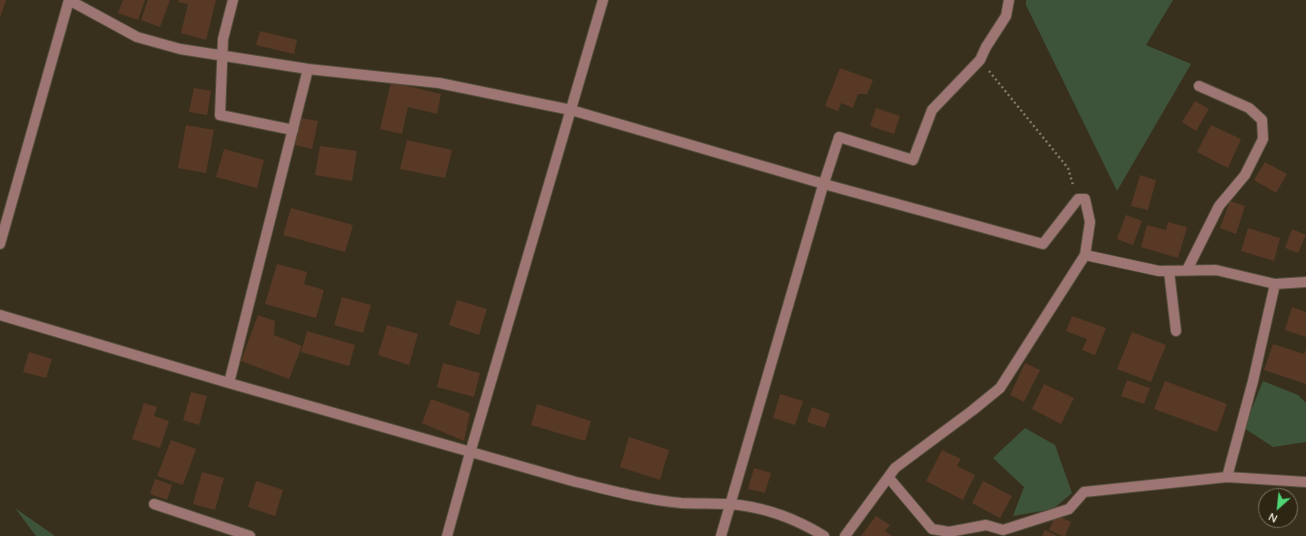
<!DOCTYPE html>
<style>
body{margin:0}
#map{position:relative;width:1306px;height:536px;overflow:hidden;background:#38301d;font-family:Quicksand,sans-serif}
canvas{display:block}
.north{position:absolute;left:1258px;top:488px;width:40px;height:40px;box-sizing:border-box;background:#2e2613;border:1px solid #7b7463;border-radius:50%;rotate:207deg;font-size:11px;font-weight:700;line-height:16px;text-align:center;color:#eee9dc}
.north::after{content:'';display:block;margin:auto;width:14px;height:18px;background:#4ed675;clip-path:polygon(50% 0,100% 100%,50% 72%,0 100%)}
</style>
<div id="map">
<canvas width="1306" height="536"></canvas>
<div class="north">N</div>
</div>
<script>
const g = document.querySelector('canvas').getContext('2d');
g.lineJoin = 'round';
function paint(path, color) { g.fillStyle = color; g.fill(path, 'evenodd'); }
function stroke(path, color, width, dash) { g.strokeStyle = color; g.lineWidth = width; g.lineCap = dash ? 'butt' : 'round'; g.setLineDash(dash || []); g.stroke(path); }
paint(new Path2D(`
 M1026 0H1173L1146 45 1191 64 1117 191 1026 5Z
 M1263 381 1298 395 1306 403V442L1273 447 1244 428Z
 M1025 428 1055 445 1072 493 1053 509 1013 516 1024 487 993 458Z
 M15 508 55 536H36Z`), '#3d543b');
paint(new Path2D(`
 M0 0H6L0 18Z
 M123 0H145L138 20 118 13Z
 M148 0H170L160 27 141 20Z
 M178 0H216L206 40 181 33 188 4 178 2Z
 M260 31 297 40 294 54 256 45Z
 M840 68 873 80 867 94H858L853 108 841 103 838 111 825 106Z
 M391 82 441 94 437 114 408 107 402 134 380 129Z
 M194 88 211 91 207 115 189 112Z
 M1195 101 1209 109 1196 131 1182 122Z
 M876 108 900 116 894 134 870 126Z
 M300 118 318 121 312 149 295 145Z
 M186 125 214 130 206 173 178 168Z
 M1211 125 1241 139 1228 168 1197 152Z
 M407 140 452 150 445 178 400 169Z
 M320 146 357 151 352 181 315 175Z
 M224 149 264 160 257 188 216 177Z
 M1265 162 1287 174 1276 193 1254 180Z
 M1140 175 1156 180 1148 210 1131 206Z
 M1230 201 1245 206 1236 234 1220 228Z
 M291 208 353 225 345 252 283 235Z
 M1126 215 1142 221 1133 245 1117 239Z
 M1168 222 1187 227 1178 258 1141 247 1147 225 1166 230Z
 M1248 228 1280 238 1274 261 1241 251Z
 M1292 229 1306 235 1298 253 1285 248Z
 M277 264 307 272 304 284 324 290 316 318 265 304Z
 M342 297 371 305 363 333 334 325Z
 M457 300 487 309 479 335 449 325Z
 M1292 307 1306 312V337L1285 330Z
 M258 315 275 321 274 335 302 346 289 379 241 361Z
 M1072 316 1106 328 1095 355 1082 350 1087 339 1066 331Z
 M387 325 418 334 409 365 378 355Z
 M307 331 355 345 349 366 301 352Z
 M1132 332 1166 345 1151 382 1117 369Z
 M1273 344 1304 354 1306 349V384L1264 370Z
 M29 352 52 359 46 378 23 372Z
 M443 363 480 373 474 397 437 387Z
 M1025 363 1040 370 1024 402 1010 395Z
 M1127 380 1150 388 1144 404 1121 396Z
 M1165 381 1227 404 1217 432 1154 409Z
 M1044 384 1074 398 1061 424 1032 409Z
 M191 392 207 396 199 425 183 420Z
 M780 394 803 401 795 425 773 418Z
 M431 399 470 413 464 441 422 423Z
 M144 403 157 407 154 416 169 421 160 448 132 439Z
 M537 404 591 421 585 441 531 425Z
 M812 407 830 414 825 428 807 422Z
 M629 437 669 450 660 480 620 467Z
 M171 440 196 449 183 485 157 476Z
 M942 450 961 459 957 466 975 475 963 500 926 481Z
 M754 468 771 473 765 493 748 489Z
 M202 472 224 478 215 510 193 504Z
 M155 479 172 485 167 500 150 494Z
 M256 481 283 490 275 516 248 507Z
 M983 481 1012 496 1000 518 972 503Z
 M1056 515 1071 522 1065 536H1062L1049 530Z
 M876 516 890 525 885 531 892 536H861Z
 M1045 530 1057 536H1042Z`), '#583925');
const minor = new Path2D(`
 M69 0 137 37 180 49 308 69 439 83 571 110 824 184 1043 244 1078 199H1085L1090 222 1085 255 1159 271 1216 270 1275 284 1306 282
 M233 0 223 39 220 115 293 130
 M0 244 69 0
 M1187 270 1219 206 1245 175 1263 139 1262 120 1249 108 1199 86
 M1169 271 1176 331
 M0 315 229 383 576 482C610 490 646 500 681 503 700 504 720 503 739 505 770 509 798 520 824 536
 M229 383 308 69
 M1227 477 1253 381 1275 284
 M889 478 932 529 949 532 986 525 1003 530 1069 509 1084 492 1227 477 1306 482
 M154 504 250 536
 M447 536 470 453 603 0
 M721 536 822 189 839 137 913 160 932 110 980 60 986 47 1006 16 1009 0
 M845 536 895 468 973 410 1000 388 1085 255`);
stroke(minor, '#554e3c', 12);
stroke(new Path2D(`
 M989 71 1068 168 1073 185`), '#807968', 2.5, [2, 3]);
stroke(minor, '#9d7572', 10);
</script>
